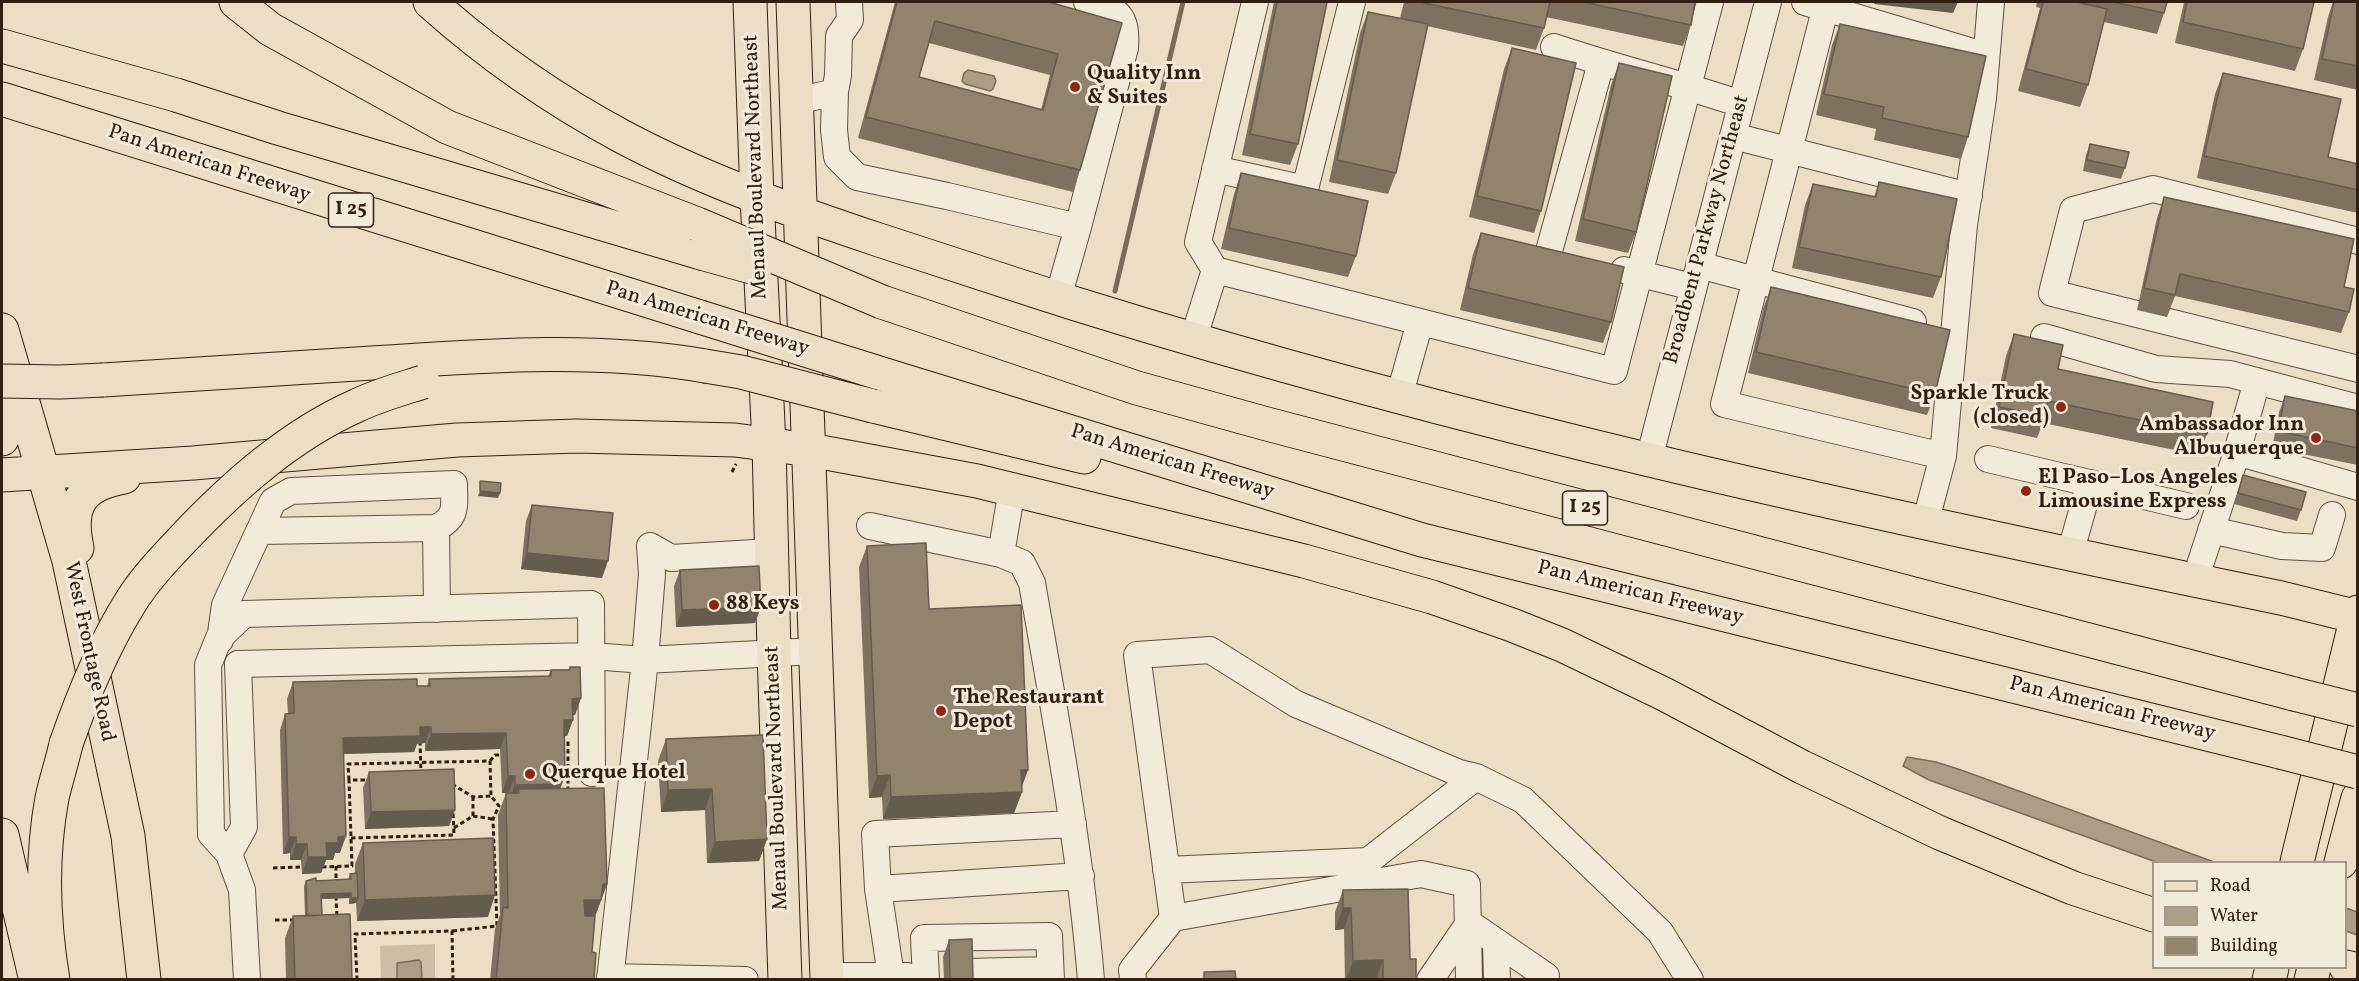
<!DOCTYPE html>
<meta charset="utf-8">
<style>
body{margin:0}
#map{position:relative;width:2359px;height:981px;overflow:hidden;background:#ecdec4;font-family:Vollkorn,serif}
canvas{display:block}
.frame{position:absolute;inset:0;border:3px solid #312012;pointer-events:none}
.legend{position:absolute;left:2152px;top:861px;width:195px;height:108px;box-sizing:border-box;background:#f3ead9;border:2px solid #a59989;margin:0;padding:8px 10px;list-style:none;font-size:18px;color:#312012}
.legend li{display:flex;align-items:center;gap:12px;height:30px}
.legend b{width:30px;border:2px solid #a59989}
</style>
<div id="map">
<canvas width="2359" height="981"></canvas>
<div class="frame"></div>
<ul class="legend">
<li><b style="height:8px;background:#ecdec4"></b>Road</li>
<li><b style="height:16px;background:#ac9d87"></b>Water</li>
<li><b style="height:16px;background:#92836f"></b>Building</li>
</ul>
</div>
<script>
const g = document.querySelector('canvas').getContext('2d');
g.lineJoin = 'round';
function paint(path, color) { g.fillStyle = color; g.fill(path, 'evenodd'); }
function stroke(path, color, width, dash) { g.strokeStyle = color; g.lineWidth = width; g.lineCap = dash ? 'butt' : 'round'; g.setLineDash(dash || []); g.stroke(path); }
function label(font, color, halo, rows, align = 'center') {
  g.font = font + ' Vollkorn,serif'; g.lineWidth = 6; g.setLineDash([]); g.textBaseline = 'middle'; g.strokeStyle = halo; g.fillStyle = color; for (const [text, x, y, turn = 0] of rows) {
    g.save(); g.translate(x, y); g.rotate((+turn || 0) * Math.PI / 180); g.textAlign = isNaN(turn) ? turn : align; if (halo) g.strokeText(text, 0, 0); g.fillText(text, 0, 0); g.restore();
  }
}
paint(new Path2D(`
 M435 944V979H381L380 946Z`), '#ccbea6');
const water = new Path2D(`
 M968 70 994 76 996 81 993 89 990 91 965 84 962 81 964 73Z
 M1907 757 1936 762 1961 770 2214 862H2156L1929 780 1903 766Z
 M2346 908 2357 912V935L2346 931Z
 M419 960 421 962 422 979H397V963Z`);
paint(water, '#ac9d87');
stroke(water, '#7b6b58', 1.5);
stroke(new Path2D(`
 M1115 291 1183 2`), '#7b6b58', 5);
const minor = new Path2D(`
 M1255 2 1198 242 1215 270 1614 371 1710 2
 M1805 2 1986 56
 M1827 2 1724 404 1943 456
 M1554 47C1616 68 1679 83 1741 104
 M835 92 834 130 837 157 857 177 947 196 1078 227 1125 48C1127 15 1119 9 1087 2
 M797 101 835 92 838 75 839 36 850 20 849 2
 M1733 136 1969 196
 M1215 169 1305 189 1352 2
 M2358 241 2153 189 2073 210 2052 293 2358 369
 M1549 251 1601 63
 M1699 265 1913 322
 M1624 270 1693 287
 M1058 298 1078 227
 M2044 337 2156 369 2230 374 2358 408
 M1193 340 1215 270
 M1399 397 1420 322
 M2237 452 2257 381
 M1649 459 1768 2
 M1988 459 2186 506
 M1925 524 1943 456 1964 225 1983 98 1991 2
 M870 526 1001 554 1022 563 1032 583C1055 715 1080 846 1091 980
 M2211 530 2282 546 2322 548 2332 515
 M261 531 436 528 437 609
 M650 546 671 558 771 552
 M1001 554 1012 489
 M2070 554 2090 483
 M2195 580 2237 452 2358 487
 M220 640 225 605 273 501 291 491 454 484C454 507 458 517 436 528
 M229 854 211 834 208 665 219 638 244 614 591 604 592 773
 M1166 870 1368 861 1476 777
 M878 889 1081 876
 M1469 923 1546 976V980
 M1496 942 1497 980
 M967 972 1050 970
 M827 976H907
 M891 976 878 889 875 834 1073 824
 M610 977 745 980
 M247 980 242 890 229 854 244 827 238 664 591 656 645 660 816 651
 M610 980 645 660 652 574 650 546
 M926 980 924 938 1049 936 1051 980
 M1133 980 1132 970 1173 918
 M1430 980 1469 923
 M1469 980 1467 884 1421 874 1173 918 1137 655 1210 650 1296 704 1459 773 1476 777 1523 800 1660 932 1690 980`);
const major = new Path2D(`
 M430 2C488 54 554 100 623 137 704 180 792 211 879 240 944 261 1010 283 1076 304 1471 427 1876 515 2281 598L2358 617
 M750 2 757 197 769 444 774 652 785 980
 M793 2 827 980
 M2 330 69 561 128 836 144 980
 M2 439C11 422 8 404 9 385
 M2 475 193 463 457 440 577 436 735 440 810 450 977 481 1304 561 1432 597 1512 625 1562 645 1664 694 1802 767 1940 833 2073 888 2154 915
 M77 548C68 505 80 485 124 477
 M2297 862 2358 612
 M2341 862 2358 798
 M2346 967 2358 970
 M2269 980 2272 968
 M2311 980 2314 968`);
const highway = new Path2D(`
 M236 2 270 29 447 127 697 224
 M2 46 176 95 278 128 701 253
 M2 99 700 317
 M882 302 1137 388 1267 424 2294 694
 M879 373 1422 540 2280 752
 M103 380C198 374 293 368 388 362 495 355 600 348 705 366
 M873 406 1084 457
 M2 835 34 972
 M53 980C43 920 41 858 52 798 56 780 62 762 66 744`);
stroke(minor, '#60503e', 28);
stroke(major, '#312012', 35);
stroke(highway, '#312012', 35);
stroke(new Path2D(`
 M732 472 736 464
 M420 741 421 773
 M490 761 495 755H501
 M349 780 348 764 490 761 491 796 499 806 493 819 497 926 452 931
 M452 784 473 797 491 796
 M568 791V739
 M473 816V797
 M454 828 473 816 493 819
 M351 838 454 835 453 811
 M336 866V884
 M322 867 352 866 349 780H369
 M273 868 303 867
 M336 896 337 917
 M275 920H294
 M357 980 355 934 452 931 453 980`), '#312012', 3, [4.5, 3]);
stroke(minor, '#f3ead9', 26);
stroke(major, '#ecdec4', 33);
stroke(highway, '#ecdec4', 33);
const highwayBridge = new Path2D(`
 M697 224 882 302
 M701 253 755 268
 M700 317 879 373
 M705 366 741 372 873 406
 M2 381 60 382 103 380
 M2294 694 2358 710
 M66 744C83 695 102 648 130 603 144 580 164 559 182 540 233 486 290 435 358 405 379 395 401 389 423 382
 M2280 752 2358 772`);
stroke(highwayBridge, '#312012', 35, []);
stroke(highwayBridge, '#ecdec4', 33);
paint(new Path2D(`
 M895 2H1049L1080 170 1073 192 858 138ZM929 43 1050 75 1041 110 919 77Z
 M1274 2H1327L1298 144 1290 165 1242 155Z
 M1404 2H1695L1691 25 1683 46 1546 17 1544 28 1536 50 1427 26 1396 173 1388 194 1329 182 1360 33 1368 12 1400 18Z
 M2037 2H2167L2164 13 2157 34 2104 22 2088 85 2080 107 2018 91 2040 8 2036 7Z
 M2184 2H2314L2303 49 2295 71 2175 43Z
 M2333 2H2358V90L2314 80 2328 17Z
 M1840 24 1968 137 1961 159 1874 140 1876 129 1816 115 1832 45Z
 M1512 48 1541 211 1534 233 1469 217 1504 69Z
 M1619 63 1636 232 1628 253 1575 241 1611 85Z
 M2223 73 2328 157 2358 164V213L2197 178 2215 94Z
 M2090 144 2125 168 2121 179 2083 171 2086 155Z
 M1241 173 1356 256 1348 277 1221 249 1234 194Z
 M1879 182 1941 277 1933 298 1792 268 1805 205 1813 184 1874 197Z
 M2164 197 2344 287 2349 312 2341 333 2175 296 2167 317 2137 310 2157 218Z
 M1481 233 1611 322 1603 343 1460 310 1473 254Z
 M1771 287 1935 394 1927 415 1748 373 1763 309Z
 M2014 334 2058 369 2207 434 2199 455 2043 423 2037 438 1991 428 2006 356Z
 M2285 396 2358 411V465L2272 448 2279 412Z
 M2243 475 2301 510 2297 521 2234 504Z
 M532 505 602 578 521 569 526 521Z
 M867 546 929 609 1022 787V792L1014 813 883 819 882 797 869 798 859 567Z
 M680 570 755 623 676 627 674 586Z
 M570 667 581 698 575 715H573V720L567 736H564L560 789 607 884 595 916 592 952 594 980H490L495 929 500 915 498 815 506 793H509H502L500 749 425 751V743L417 744 414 752 344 754 340 853H335L333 860H326L321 873 302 874 301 860H290V853L283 854 280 730 285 714 288 713 287 699 293 682 427 686 429 679 548 676 551 670H569Z
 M666 739 767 839 759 861 707 863 705 810 661 812 658 761Z
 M369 772 455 810 449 826 365 829 363 788Z
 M363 843 488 917 357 921 356 902V903L349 904V898L321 899 322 915 352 980H286L285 938 293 916H305L304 886 306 881 348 880 350 874H355V864Z
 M1343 890 1410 959 1416 980H1345L1344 929 1335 930V912Z
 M949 940 973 980H944L943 957Z`), '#7e715f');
paint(new Path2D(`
 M1875 2H1958L1953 13 1874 4Z
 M480 491 500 493 498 498 478 496Z
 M527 553 608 561 602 578 521 569Z
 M761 607 755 623 676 627 682 610Z
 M581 698 575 715H566L572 699Z
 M564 720H573L567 736 558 737Z
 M420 727H431L425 743 417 744 414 752 337 754 343 738Z
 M506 733 500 749 425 751 431 734Z
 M1021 770H1028L1020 792Z
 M890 775 882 797 869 798 877 776Z
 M508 776H515L509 792 502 793Z
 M559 776H565L559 792 519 793 518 789 514 801H509L515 785Z
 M712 789 705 810 661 812 668 790Z
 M1022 792 1014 813 883 819 891 797Z
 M455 810 449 826 365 829 371 812Z
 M346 836 340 853H335L333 860H326L321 873 302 874 308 857 326 843 338 837Z
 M289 837H296L290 853 283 854Z
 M767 839 759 861 707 863 715 842Z
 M296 844H307L301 860H290Z
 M603 884H607L593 922H577L584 900Z
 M351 893 349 898 319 899 321 894Z
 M495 895 488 917 357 921 365 900Z
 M351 898H358L356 903 349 904Z
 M1343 908H1351L1344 929 1335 930Z
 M1383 960 1376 980H1346L1353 961Z`), '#665c4e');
const building = new Path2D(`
 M897 2H1049L1122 23 1080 170 866 117ZM935 21 1058 54 1043 110 919 77Z
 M1277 2H1327L1298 144 1250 134Z
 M1419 2H1550L1544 28Z
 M1583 2H1695L1691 25Z
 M2043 2H2077L2107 9 2088 85 2026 69Z
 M2113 2H2167L2164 13Z
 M2187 2H2314L2303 49 2183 22Z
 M2334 2H2358V66L2322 59Z
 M1368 12 1428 24 1396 173 1337 160Z
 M1840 24 1986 56 1968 137 1882 118 1884 107 1824 94Z
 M1512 48 1576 63 1541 211 1477 196Z
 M1619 63 1672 76 1636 232 1583 219Z
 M2223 73 2341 99 2328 157 2358 164V190L2204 156Z
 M2090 144 2129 152 2125 168 2087 160Z
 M1241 173 1368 201 1356 256 1229 228Z
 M1879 182 1957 199 1941 277 1799 247 1813 184 1876 197Z
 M2164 197 2354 239 2344 287 2354 289 2349 312 2180 274 2175 295 2144 288Z
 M1481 233 1624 267 1611 322 1468 288Z
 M1771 287 1950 330 1935 394 1756 352Z
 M2014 334 2063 345 2058 369 2213 402 2207 434 2048 401 2045 416 1999 407Z
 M2285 396 2358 411V448L2278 431Z
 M2243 475 2306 492 2301 510 2238 493Z
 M480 481 501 483 500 493 480 491Z
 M532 505 613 513 608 561 527 553Z
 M926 543 929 609 1021 605 1028 770H1021L1022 792 891 797 890 775 877 776 867 546Z
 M759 566 761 607 682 610 680 570Z
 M570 667H580L581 698 572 699 573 720H564L565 776H559V784L515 785V776H508L506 733 431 734V727H420V736L343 738 346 836 338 837V843H326L327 857H308L307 844H296V837H289L285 714 294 713 293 682 417 679V686H430L429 679 551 676V670H570Z
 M763 735 767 839 715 842 712 789 668 790 666 739Z
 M454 769 455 810 371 812 369 772Z
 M604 788 607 884H603L601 900H584L585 916H595L592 952 596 953 594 980H496L503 907 508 908 506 793H519L518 789Z
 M493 838 495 895 365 900 363 843Z
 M357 873 358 898H351V893L321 894 322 915 307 916 306 881 316 878V881L351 879 350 874Z
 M1408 889 1410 959H1416V980H1383V960L1353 961 1351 908H1343V890Z
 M350 914 352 980H295L293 916Z
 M972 939 973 980H950L949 940Z
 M1235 971 1236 980H1204V972Z`);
paint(building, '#92836f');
stroke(building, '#665c4e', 1.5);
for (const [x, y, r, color] of [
 [1075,87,6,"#8f2418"],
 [2061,407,6,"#8f2418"],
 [2316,438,6,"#8f2418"],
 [2026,491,6,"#8f2418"],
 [714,605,6,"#8f2418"],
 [941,711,6,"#8f2418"],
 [530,774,6,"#8f2418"]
]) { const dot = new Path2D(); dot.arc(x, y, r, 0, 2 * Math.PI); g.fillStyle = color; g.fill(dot); stroke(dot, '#f3ead9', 2); }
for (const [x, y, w] of [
 [351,210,45],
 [1585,508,45]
]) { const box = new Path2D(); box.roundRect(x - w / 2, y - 17, w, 34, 4.5); g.fillStyle = '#f3ead9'; g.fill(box); stroke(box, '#312012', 1.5); }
label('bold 20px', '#312012', null, [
 ["I 25",351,210],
 ["I 25",1585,508]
]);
label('bold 21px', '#312012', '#f3ead9', [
 ["Quality Inn",1087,75],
 ["& Suites",1087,99],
 ["Sparkle Truck",2049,395,"right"],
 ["(closed)",2049,419,"right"],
 ["Ambassador Inn",2304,426,"right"],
 ["Albuquerque",2304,450,"right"],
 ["El Paso–Los Angeles",2038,479],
 ["Limousine Express",2038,503],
 ["88 Keys",726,605],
 ["The Restaurant",953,699],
 ["Depot",953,723],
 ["Querque Hotel",542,774]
], 'left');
label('21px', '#312012', '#f3ead9', [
 ["Pan American Freeway",209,165,18],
 ["Menaul Boulevard Northeast",757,167,-92],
 ["Broadbent Parkway Northeast",1708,230,-75],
 ["Pan American Freeway",707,320,17],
 ["Pan American Freeway",1172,463,17],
 ["Pan American Freeway",1640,594,14],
 ["West Frontage Road",88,652,78],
 ["Pan American Freeway",2112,710,14],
 ["Menaul Boulevard Northeast",778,778,-92]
]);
</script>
